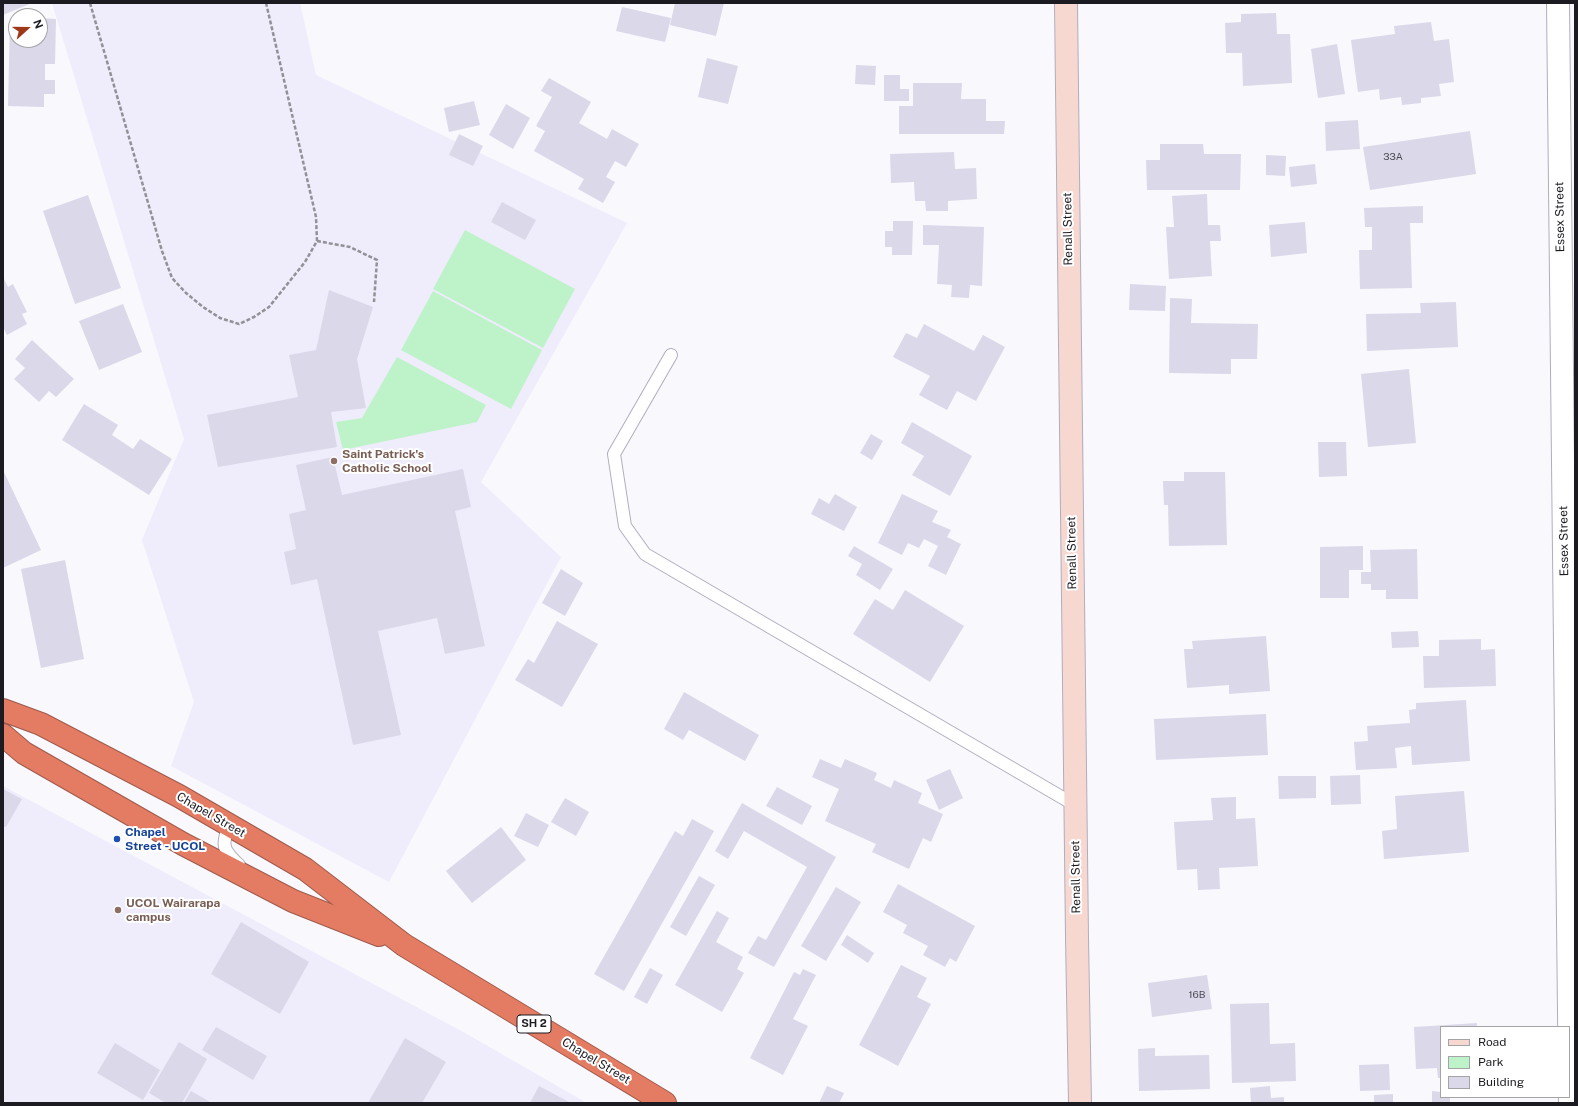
<!DOCTYPE html>
<style>
body{margin:0}
#map{position:relative;width:1578px;height:1106px;overflow:hidden;background:#f9f8fc;font-family:"Public Sans",sans-serif}
canvas{display:block}
.frame{position:absolute;inset:0;border:4px solid #1c1b21;pointer-events:none}
.legend{position:absolute;left:1440px;top:1026px;width:130px;height:72px;box-sizing:border-box;background:#fff;border:1px solid #a4a4a6;margin:0;padding:5px 7px;list-style:none;font-size:12px;color:#1c1b21}
.legend li{display:flex;align-items:center;gap:8px;height:20px}
.legend b{width:20px;border:1px solid #a4a4a6}
.north{position:absolute;left:8px;top:8px;width:40px;height:40px;box-sizing:border-box;background:#fff;border:1px solid #a4a4a6;border-radius:50%;rotate:69deg;font-size:11px;font-weight:700;line-height:16px;text-align:center;color:#1c1b21}
.north::after{content:'';display:block;margin:auto;width:14px;height:18px;background:#9f3818;clip-path:polygon(50% 0,100% 100%,50% 72%,0 100%)}
</style>
<div id="map">
<canvas width="1578" height="1106"></canvas>
<div class="frame"></div>
<ul class="legend">
<li><b style="height:5px;background:#f7d8d0"></b>Road</li>
<li><b style="height:11px;background:#bef3c9"></b>Park</li>
<li><b style="height:11px;background:#dbd8ea"></b>Building</li>
</ul>
<div class="north">N</div>
</div>
<script>
const g = document.querySelector('canvas').getContext('2d');
g.lineJoin = 'round';
function paint(path, color) { g.fillStyle = color; g.fill(path, 'evenodd'); }
function stroke(path, color, width, dash) { g.strokeStyle = color; g.lineWidth = width; g.lineCap = dash ? 'butt' : 'round'; g.setLineDash(dash || []); g.stroke(path); }
function label(font, color, halo, rows, align = 'center') {
  g.font = font + ' "Public Sans",sans-serif'; g.lineWidth = 4; g.setLineDash([]); g.textBaseline = 'middle'; g.strokeStyle = halo; g.fillStyle = color; for (const [text, x, y, turn = 0] of rows) {
    g.save(); g.translate(x, y); g.rotate((+turn || 0) * Math.PI / 180); g.textAlign = isNaN(turn) ? turn : align; if (halo) g.strokeText(text, 0, 0); g.fillText(text, 0, 0); g.restore();
  }
}
paint(new Path2D(`
 M52 3H300L316 75 627 223 481 482 561 557 389 882 171 766 194 702 142 540 184 439Z
 M3 786 465 1033 587 1103H3Z`), '#efecfc');
paint(new Path2D(`
 M465 230 575 289 543 348 433 289Z
 M433 291 542 350 511 409 401 350Z
 M397 357 486 405 477 422 343 450 336 422 362 418Z`), '#bef3c9');
paint(new Path2D(`
 M3 3H32L3 15Z
 M675 3H724L716 36 670 25Z
 M622 7 671 18 665 42 616 31Z
 M1276 13 1277 34H1290L1292 83 1243 86 1242 53H1226L1225 23 1241 22V14Z
 M10 18H16V40H40V18L56 19 55 64H45V80H55V94H44V107L8 106Z
 M1431 22 1434 41 1449 39 1454 82 1439 84 1441 96 1421 98V103L1402 105 1401 97 1380 100 1379 89 1358 92 1351 40 1395 34 1394 26Z
 M1337 44 1345 94 1318 98 1311 49Z
 M707 58 738 66 728 104 698 97Z
 M856 65 876 66 875 85 855 84Z
 M884 75H900V89H909V101H884Z
 M549 78 591 102 579 123 607 139 612 129 639 144 626 167 615 161 606 177 615 182 603 203 578 189 584 179 534 151 545 131 536 126 552 97 541 91Z
 M913 83H962L961 99H986V121H1005L1004 134H899V106H913Z
 M474 101 480 125 449 132 444 108Z
 M506 104 530 118 513 149 489 135Z
 M1358 120 1360 149 1326 151 1325 122Z
 M1470 131 1476 174 1370 190 1363 147Z
 M459 134 483 146 473 166 449 155Z
 M1160 144H1203L1204 154H1241L1240 190H1147L1146 160H1160Z
 M954 152 955 169 976 168 977 199 948 201V211H926L925 201H915L914 182 891 183 890 154Z
 M1266 155 1286 156 1285 176 1266 175Z
 M1315 164 1317 184 1291 187 1289 167Z
 M1207 194 1208 225H1220L1221 241H1210L1212 276 1169 279 1166 227H1174L1172 196Z
 M88 195 121 288 75 304 43 211Z
 M502 202 536 220 525 240 491 222Z
 M1423 206V223H1410L1412 288 1360 289 1359 250H1372V227H1365L1364 208Z
 M893 221H913L912 255H892V247H885V231H893Z
 M1305 222 1307 253 1271 257 1269 225Z
 M923 225 984 227 982 286 970 285 969 298 951 297 952 285 937 284 939 245H923Z
 M3 277 8 287 13 284 27 312 22 314 27 324 7 335 3 327Z
 M1130 284 1166 286 1165 311 1129 310Z
 M329 290 373 307 357 359 366 408 331 412 337 447 218 467 207 415 298 397 289 355 316 350Z
 M1170 298 1192 299 1191 323 1258 324 1257 359H1231V374L1169 373Z
 M1456 302 1458 347 1367 351 1366 314 1421 313 1420 303Z
 M123 304 142 352 99 370 79 321Z
 M924 324 974 351 983 335 1005 347 976 401 957 391 947 410 919 395 930 376 893 357 906 333 917 338Z
 M32 340 74 379 56 397 49 391 39 402 14 379 25 368 15 359Z
 M1409 369 1416 443 1368 447 1361 374Z
 M84 404 118 425 112 435 133 449 140 439 172 459 149 495 62 440Z
 M912 422 972 456 950 496 912 475 924 456 901 443Z
 M871 434 883 441 872 460 860 453Z
 M1318 442H1346L1347 476 1319 477Z
 M333 457 342 495 463 469 471 507 455 511 485 646 445 654 437 618 378 631 401 735 353 745 317 579 291 585 284 552 296 549 289 514 306 510 296 465Z
 M3 470 41 550 3 568Z
 M1184 472H1225L1227 545 1169 546 1168 505H1164L1163 481H1184Z
 M835 494 857 507 844 531 811 514 819 498 829 504Z
 M902 494 938 511 932 522 951 530 947 537 961 544 946 575 928 566 938 546 924 539 919 548 908 543 902 555 878 543Z
 M854 546 893 569 880 590 856 575 862 564 848 556Z
 M1363 546V570H1349V598H1320V547Z
 M1417 549 1418 599H1386V590H1371V584H1361V572H1371L1370 550Z
 M65 560 84 659 41 668 21 569Z
 M561 569 583 583 565 616 542 603Z
 M905 590 964 626 930 682 853 634 875 599 893 610Z
 M557 621 598 644 562 707 515 680 528 659 534 663Z
 M1418 631 1419 647 1392 648 1391 632Z
 M1266 636 1270 691 1229 694V685L1187 688 1184 649H1193L1192 641Z
 M1481 639V650L1495 649 1496 686 1424 688 1423 656H1439V640Z
 M684 692 759 735 745 761 689 730 683 740 664 729Z
 M1466 700 1470 761 1412 765 1411 746 1395 748 1397 768 1356 770 1354 742 1368 741 1367 726 1410 723 1409 710 1416 709V703Z
 M1266 714 1268 755 1156 760 1154 719Z
 M820 759 841 768 845 759 877 773 874 780 891 788 894 780 922 793 918 803 943 814 931 842 923 838 909 869 872 852 876 844 825 821 839 789 812 777Z
 M950 769 963 798 939 810 926 780Z
 M1360 775 1361 804 1331 805 1330 776Z
 M1278 776H1316V798L1279 799Z
 M777 787 812 806 802 825 766 806Z
 M3 789 22 799 6 827 3 826Z
 M1464 791 1469 852 1384 859 1382 831 1397 829 1395 796Z
 M1236 797V819L1255 818 1258 866 1219 868 1220 889 1198 890 1197 869 1177 870 1174 822 1213 820 1211 798Z
 M565 798 589 812 576 836 551 822Z
 M742 803 836 857 774 967 748 953 758 936 766 940 807 867 744 831 728 859 715 851Z
 M526 813 549 825 538 847 514 836Z
 M692 819 714 831 624 991 594 974 675 831 683 836Z
 M501 827 526 860 472 903 446 871Z
 M699 876 715 885 686 936 670 927Z
 M898 884 975 926 956 962 950 958 945 967 923 955 928 946 903 933 907 925 883 912Z
 M836 887 861 902 826 961 801 946Z
 M717 911 729 918 716 942 743 957 737 969 744 973 722 1012 675 985Z
 M241 922 309 962 280 1014 211 974Z
 M847 935 874 953 868 963 841 945Z
 M901 965 927 978 917 997 931 1004 898 1066 859 1045Z
 M650 968 663 975 647 1004 634 997Z
 M803 969 816 975 793 1019 808 1026 783 1075 750 1058 794 972 800 975Z
 M1207 975 1212 1009 1152 1017 1148 983Z
 M1269 1003 1270 1044 1295 1043 1296 1081 1232 1083 1230 1004Z
 M1477 1023V1027H1441V1078H1438L1437 1068 1416 1069 1414 1027Z
 M216 1027 267 1056 253 1080 202 1050Z
 M405 1038 446 1062 422 1103H368Z
 M179 1042 207 1059 182 1103H166L149 1093Z
 M115 1043 160 1070 143 1100 97 1073Z
 M1155 1048V1056L1209 1055 1210 1089 1139 1091 1138 1049Z
 M1389 1064 1390 1090 1360 1091 1359 1065Z
 M539 1086 571 1103H530Z
 M827 1086 844 1093 839 1103H819Z
 M1270 1086 1271 1098 1284 1097V1103H1251L1250 1088Z
 M191 1091 212 1103H184Z
 M1432 1091 1441 1092V1097H1450V1103H1432Z
 M1393 1094V1103H1374V1095Z`), '#dbd8ea');
const lane = new Path2D(`
 M671 355 614 454 625 526 645 554 1075 805
 M229 825C221 846 223 850 239 865`);
const street = new Path2D(`
 M1558 3 1570 1103`);
const secondary = new Path2D(`
 M1066 3 1077 938 1080 1103`);
const highway = new Path2D(`
 M3 710 41 724 179 796 305 869 404 945 665 1103
 M3 735 24 753 183 844 293 901 379 935`);
stroke(lane, '#b0adbf', 14);
stroke(street, '#b0adbf', 24);
stroke(secondary, '#b0adbf', 24);
stroke(highway, '#9e5a4c', 24);
stroke(new Path2D(`
 M90 3 162 251 172 278 186 293 203 307 220 318 239 324 254 317 269 307 305 262 317 241 316 217 266 3
 M317 241 350 247 377 260 374 302`), '#929196', 2.5, [4, 2]);
stroke(lane, '#fff', 12);
stroke(street, '#fff', 22);
stroke(secondary, '#f7d8d0', 22);
stroke(highway, '#e47c63', 22);
for (const [x, y, r, color] of [
 [334,461,4,"#8d6e63"],
 [117,839,4,"#1a4fb4"],
 [118,910,4,"#8d6e63"]
]) { const dot = new Path2D(); dot.arc(x, y, r, 0, 2 * Math.PI); g.fillStyle = color; g.fill(dot); stroke(dot, '#fff', 1.5); }
label('10px', '#4c4a53', null, [
 ["33A",1393,157],
 ["16B",1197,995]
]);
for (const [x, y, w] of [
 [534,1024,34]
]) { const box = new Path2D(); box.roundRect(x - w / 2, y - 9, w, 18, 3); g.fillStyle = '#fff'; g.fill(box); stroke(box, '#1c1b21', 1); }
label('bold 11px', '#1c1b21', null, [
 ["SH 2",534,1024]
]);
label('12px', '#1c1b21', '#fff', [
 ["Essex Street",1560,217,-91],
 ["Renall Street",1068,229,-91],
 ["Essex Street",1564,541,-91],
 ["Renall Street",1072,553,-91],
 ["Chapel Street",211,815,30],
 ["Renall Street",1076,877,-91],
 ["Chapel Street",596,1061,31]
]);
label('bold 12px', '#785e54', '#fff', [
 ["Saint Patrick's",342,454],
 ["Catholic School",342,468],
 ["UCOL Wairarapa",126,903],
 ["campus",126,917]
], 'left');
label('bold 12px', '#164399', '#fff', [
 ["Chapel",125,832],
 ["Street - UCOL",125,846]
], 'left');
</script>
